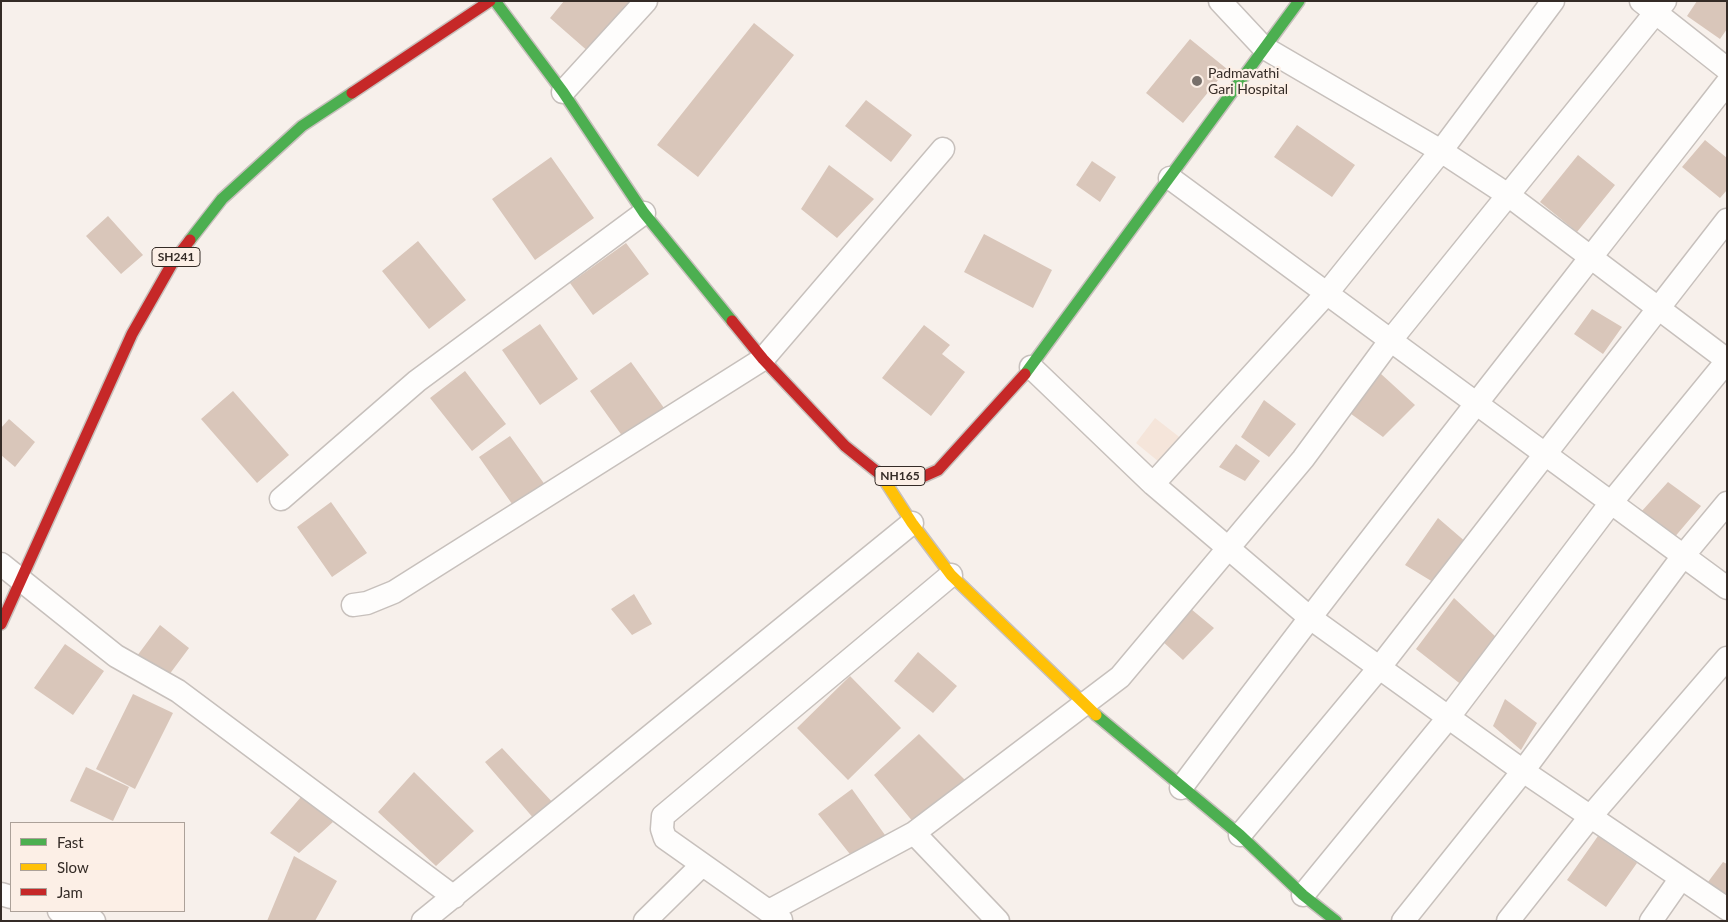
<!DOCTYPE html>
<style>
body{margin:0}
#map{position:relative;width:1728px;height:922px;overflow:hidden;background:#f7f0eb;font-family:Lato,sans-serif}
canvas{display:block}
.frame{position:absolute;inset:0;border:2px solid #342b26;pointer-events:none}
.legend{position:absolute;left:10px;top:822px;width:175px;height:90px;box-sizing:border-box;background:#fcefe6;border:1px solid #aca199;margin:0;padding:6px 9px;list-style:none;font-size:15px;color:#342b26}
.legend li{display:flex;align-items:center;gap:10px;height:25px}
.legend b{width:25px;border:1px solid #aca199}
</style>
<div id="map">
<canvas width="1728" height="922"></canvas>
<div class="frame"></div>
<ul class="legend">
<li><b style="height:6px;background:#4caf50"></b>Fast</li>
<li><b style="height:6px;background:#ffc107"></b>Slow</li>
<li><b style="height:6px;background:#c62828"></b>Jam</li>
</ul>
</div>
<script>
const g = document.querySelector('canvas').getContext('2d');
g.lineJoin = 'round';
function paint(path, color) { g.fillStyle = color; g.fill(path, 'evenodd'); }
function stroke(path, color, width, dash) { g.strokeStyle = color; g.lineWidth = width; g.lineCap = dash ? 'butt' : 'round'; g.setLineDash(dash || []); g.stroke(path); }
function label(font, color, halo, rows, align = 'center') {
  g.font = font + ' Lato,sans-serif'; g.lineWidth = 4.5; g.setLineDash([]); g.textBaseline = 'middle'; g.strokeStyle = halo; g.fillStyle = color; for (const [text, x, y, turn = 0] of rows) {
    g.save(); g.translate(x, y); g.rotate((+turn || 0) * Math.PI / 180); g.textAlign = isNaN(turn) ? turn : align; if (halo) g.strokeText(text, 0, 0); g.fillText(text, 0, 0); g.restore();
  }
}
paint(new Path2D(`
 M1155 418 1196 450 1176 476 1136 443Z`), '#f5e5da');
paint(new Path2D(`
 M564 1H635L590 53 550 18Z
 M1697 1H1727V29L1720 39 1687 16Z
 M754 23 794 55 698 177 657 145Z
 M1190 39 1227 69 1183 123 1146 93Z
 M866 100 912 135 891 162 845 126Z
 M1297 125 1355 165 1332 197 1274 157Z
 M1705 140 1727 158V190L1720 198 1682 167Z
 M1578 155 1615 185 1577 232 1540 202Z
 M551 157 594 218 535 260 492 199Z
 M1092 161 1116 177 1100 202 1076 185Z
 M829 165 874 199 837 238 801 209Z
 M108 216 143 255 121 274 86 236Z
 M984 234 1052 270 1033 308 964 272Z
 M418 241 466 300 429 329 382 271Z
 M626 243 649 274 593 315 570 283Z
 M1592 309 1622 327 1603 354 1574 334Z
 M540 324 578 379 540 405 502 350Z
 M924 325 950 345 942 354 965 372 931 416 882 378Z
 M631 362 664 408 623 437 590 391Z
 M465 371 506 424 472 451 430 398Z
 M1380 373 1415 405 1383 437 1347 411Z
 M233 391 289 455 257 483 201 419Z
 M1264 400 1296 424 1269 457 1241 437Z
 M9 419 35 442 15 467 1 455V428Z
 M510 436 548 489 517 511 479 457Z
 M1236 444 1260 461 1245 481 1219 467Z
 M1668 482 1701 506 1673 539 1641 512Z
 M331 502 367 553 332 577 297 527Z
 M1438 518 1467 543 1433 582 1405 565Z
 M634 594 652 624 632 635 611 609Z
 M1454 598 1496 637 1463 686 1416 649Z
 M1191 609 1214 628 1183 660 1161 640Z
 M160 625 189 648 166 679 137 656Z
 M65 644 104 671 73 715 34 688Z
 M918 652 957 686 933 713 894 681Z
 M850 676 901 728 848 780 797 728Z
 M133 694 173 713 135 789 96 769Z
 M1505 699 1537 723 1521 750 1493 726Z
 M919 734 965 780 914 823 874 775Z
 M502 748 555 805 535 820 485 762Z
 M86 767 129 787 113 821 70 801Z
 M414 772 474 831 436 866 378 812Z
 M852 789 885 835 853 858 818 814Z
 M301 797 333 822 299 853 270 833Z
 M1598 836 1637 863 1606 907 1567 880Z
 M294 856 337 881 315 921H267Z
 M1723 862 1727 864V903L1705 886Z`), '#d9c6ba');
const street = new Path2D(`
 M1220 1 1263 47 1441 151 1508 195 1727 360
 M1641 1 1727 69
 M563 92 646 1
 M1170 178 1727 588
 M1031 367 1153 484 1309 617 1523 771 1727 909
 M1153 484 1327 293 1441 151 1553 1
 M281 499 417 381 644 213
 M1 564 116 656 178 691 454 897
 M353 605 367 603 394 592 763 359 943 149
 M1181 788C1359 550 1545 317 1727 83
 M914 833 998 921
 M1240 835 1379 668 1727 220
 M1 894 11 897
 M1303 895 1448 718 1610 504 1727 361
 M59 911 94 921
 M769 911 914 833 1120 677 1303 459 1390 341 1665 1
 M781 920 665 838 662 829 663 816 951 575
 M423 921 912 523
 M645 921 702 865
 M1403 921 1523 771 1683 556 1727 503
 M1508 921 1590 817 1727 658
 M1651 921 1681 878`);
const fast = new Path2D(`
 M495 1 563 92 644 213 732 321
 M190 240 222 199 302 126 352 93
 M1025 374 1299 1
 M1096 715 1240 835 1303 895 1336 921`);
const slow = new Path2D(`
 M881 475 912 523 951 575 1096 715`);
const jam = new Path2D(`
 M352 93 490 1
 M732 321 763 359 845 446 881 475 920 478 938 470 1025 374
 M1 624 132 334 173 262 190 240`);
stroke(street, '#c7c0bc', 25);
stroke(fast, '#c7c0bc', 14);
stroke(slow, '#c7c0bc', 14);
stroke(jam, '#c7c0bc', 14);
stroke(street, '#fefdfc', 22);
stroke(fast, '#4caf50', 11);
stroke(slow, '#ffc107', 11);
stroke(jam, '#c62828', 11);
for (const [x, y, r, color] of [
 [1197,81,6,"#78706b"]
]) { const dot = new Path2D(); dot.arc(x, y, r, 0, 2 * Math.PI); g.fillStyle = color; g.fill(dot); stroke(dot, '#fcefe6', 2); }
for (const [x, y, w] of [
 [176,257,48],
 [900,476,50]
]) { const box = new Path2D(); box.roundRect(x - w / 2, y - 9.5, w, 19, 4); g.fillStyle = '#fcefe6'; g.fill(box); stroke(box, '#342b26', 1); }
label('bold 12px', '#342b26', null, [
 ["SH241",176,257],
 ["NH165",900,476]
]);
label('14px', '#342b26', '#fcefe6', [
 ["Padmavathi",1208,73],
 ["Gari Hospital",1208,89]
], 'left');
</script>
